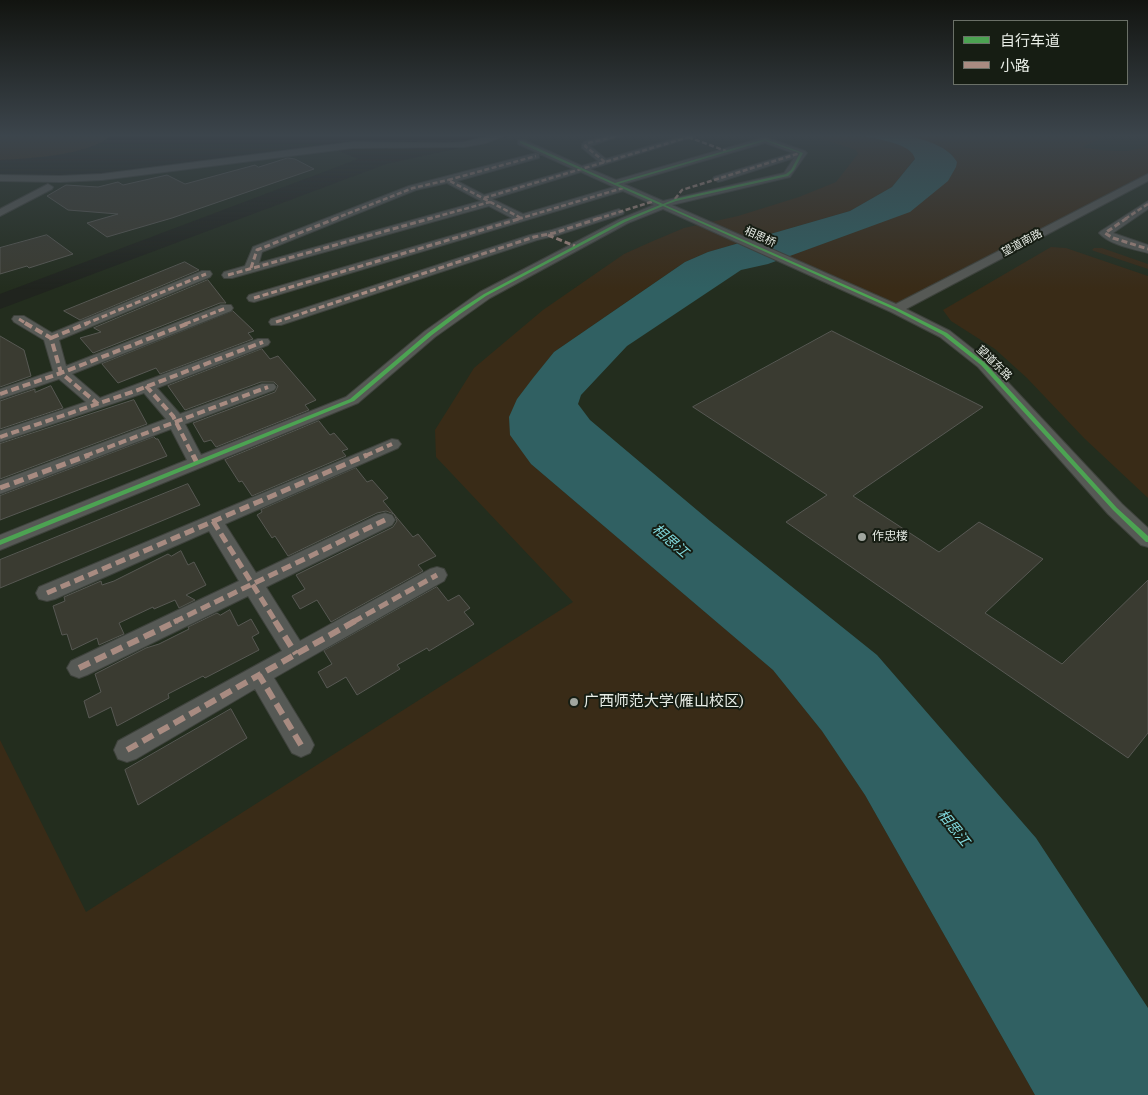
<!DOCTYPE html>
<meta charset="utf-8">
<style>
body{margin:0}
#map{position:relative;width:1148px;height:1095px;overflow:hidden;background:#20241e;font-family:"IBM Plex Serif","Noto Sans SC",serif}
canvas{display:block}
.legend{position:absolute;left:953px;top:20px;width:175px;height:65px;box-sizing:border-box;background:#161d13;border:1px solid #6a7067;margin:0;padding:6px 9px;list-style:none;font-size:15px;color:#e7ece5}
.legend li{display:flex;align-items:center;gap:10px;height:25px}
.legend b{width:25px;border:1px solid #6a7067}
</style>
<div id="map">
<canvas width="1148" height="1095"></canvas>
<ul class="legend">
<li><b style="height:6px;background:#4ca352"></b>自行车道</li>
<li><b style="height:6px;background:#a88b81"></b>小路</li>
</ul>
</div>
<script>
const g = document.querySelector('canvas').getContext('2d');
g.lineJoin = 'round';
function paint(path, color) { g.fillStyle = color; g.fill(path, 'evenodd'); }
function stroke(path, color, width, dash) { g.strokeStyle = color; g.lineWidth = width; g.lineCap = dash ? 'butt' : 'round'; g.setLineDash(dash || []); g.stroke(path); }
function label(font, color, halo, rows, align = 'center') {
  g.font = font + ' "IBM Plex Serif","Noto Sans SC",serif'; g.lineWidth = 4; g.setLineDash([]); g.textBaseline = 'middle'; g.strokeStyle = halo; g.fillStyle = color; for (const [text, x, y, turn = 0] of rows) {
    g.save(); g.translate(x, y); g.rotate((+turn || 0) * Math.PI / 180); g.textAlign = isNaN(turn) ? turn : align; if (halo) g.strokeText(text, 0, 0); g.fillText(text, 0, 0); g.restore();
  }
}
paint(new Path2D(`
 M513 136H1148V1095H0V309L386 164Z
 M333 148 358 159 0 294V181H89Z`), '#232d1e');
paint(new Path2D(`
 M0 136H110C91 155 27 159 0 160Z
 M813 136C834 136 909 134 915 158L892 187 850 211 708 252 685 262 554 352 517 399 531 464 773 670 822 731 865 795 1035 1095H0V740L86 912 573 602 436 457 435 430 474 368 543 310 624 254 653 241 684 228 738 216 799 197 836 182 858 154 856 150Z
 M911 136H1106L1082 147C1098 150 1138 156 1148 143L1143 136H1148V177L896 309 783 258 844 236 953 155 939 146Z
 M1051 247 1066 248 1148 276V498L1084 438 1027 378 995 349 951 321 943 310Z
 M1094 248H1102L1148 264V269L1094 251 1092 250Z`), '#392b17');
paint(new Path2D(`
 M862 136H911C927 141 948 146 957 162L956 167 948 181 910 212 768 264 741 270 627 346 581 395 578 404 590 420 710 521 877 655 1036 838 1148 1008V1095H1035L865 795 822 731 773 670 531 464 510 435 509 417 517 399 533 378 554 352 685 262 708 252 850 211 892 187 915 159C912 143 876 139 862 136Z`), '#306062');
const building = new Path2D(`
 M288 158 295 159 314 169 172 218 107 237 87 223 118 214 68 210 47 196 66 185 98 187 118 182 123 185 167 175 185 184 255 165 258 167Z
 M47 235 73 254 29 268 27 266 0 274V248Z
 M185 262 199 270 80 320 64 311Z
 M208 280 226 303H220L93 353 80 338 101 332 94 328Z
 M233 311 254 331 248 333 253 339 160 374 156 368 118 383 102 364Z
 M832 331 983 407 853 496 939 552 979 522 1043 559 985 613 1062 664 1148 580V733L1128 758 786 522 827 495 693 407Z
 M0 336 24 350 31 376 0 387Z
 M262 349 270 359 278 356 316 400 305 405 309 410 216 447 211 440 204 442 193 423 275 392 278 386 274 382H261L185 410 168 386Z
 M51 386 63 408 0 429V401L35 389V392Z
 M134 400 147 424 0 479V444Z
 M319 421 330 435 334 433 348 449 342 451 346 456 252 496 242 481 239 482 225 460Z
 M154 437 156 439H158L167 456 0 520V496Z
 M356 468 367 482 372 480 388 498 383 501 413 537 418 534 436 556 418 565 423 571 331 622 317 600 300 609 292 596 305 589 296 575 393 527 397 521 394 514 386 511 377 513 288 556 275 536 272 538 257 515 262 512 261 510Z
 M188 484 200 505 0 588V560Z
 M181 551 188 565 194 562 206 585 186 595 195 600 179 608 175 600 154 609 153 607 119 623 124 634 99 645 97 638 72 650 67 634 62 635 53 606 65 601 64 597 101 581 102 585 114 581 168 554 171 556Z
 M437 587 448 601 459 595 470 608 464 612 474 624 429 651 427 648 397 665 400 669 357 695 346 677 327 688 318 672 332 664 324 651Z
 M230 610 238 626 251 619 259 633 252 637 259 650 205 678 203 676 168 694 169 698 117 726 111 707 89 718 84 701 101 692 95 674 146 648 159 644 189 629 188 627 217 613 220 615Z
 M231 709 247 738 138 805 125 770Z`);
paint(building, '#3a3b31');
stroke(building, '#575853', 1);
const minor = new Path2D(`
 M492 136H504L486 143 464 147 353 148 102 180 60 182 0 181V175L60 176 102 174 353 142 446 143 464 142Z
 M607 136H621L590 146 606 159 683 136H696L590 169 616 180 765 137 805 151 807 153 790 177 672 205 896 304 1148 174V181L906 309 950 331 988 361 1122 504 1148 528V547L1141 545 1108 514 978 367 940 337 891 312 663 209 628 223 490 298 435 337 358 403 0 550V535L187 460 171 429 0 494V481L166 419 144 393 0 442V431L86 402 59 379 0 399V389L53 371 44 340 14 322 12 319 14 316H24L52 333 202 271H210L212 274 210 277 59 340 66 366 221 305H231L233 308 231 311 72 374 100 398 258 339H268L270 342 268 345 157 388 180 414 262 384H274L276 387 274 390 185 424 201 455 346 397 425 331 480 292 620 219 654 205 623 191 254 302 249 301 247 298 249 295 512 218 489 206 232 278H224L222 275 224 272 245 266 253 247 409 186 536 153 539 154V158L457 181 484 195 573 169 518 144V140H524L582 166 598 161 582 148V144L585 141ZM765 143 793 153 714 177 713 179 718 182 722 181 794 158 784 173 663 201 624 184ZM581 172 614 187 523 214 492 199ZM447 183 481 201 259 263 262 252 416 190Z
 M48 184 53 187 52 189 0 216V209Z
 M1148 201V209L1113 233 1148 245V253C1133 249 1110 245 1099 233L1101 231Z
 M619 209 624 212 623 214 558 235 537 240 281 325H271L269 322 271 319 530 235 552 230Z
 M392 439 398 440 401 444 398 448 225 524 256 573 378 515 385 513 392 515 395 520 392 525 266 587 300 641 430 569 437 567 444 569 447 575 444 581 274 678 310 737 314 745 310 753 301 757 292 753 255 689 136 759 127 762 118 759 114 750 118 741 282 651 248 596 87 675 79 678 71 675 67 668 71 661 239 581 209 531 55 599 47 601 39 599 36 593 39 587Z`);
stroke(minor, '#3e423c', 2);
paint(minor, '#565955');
stroke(new Path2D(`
 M688 137 726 151
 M605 162 585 146 588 143 617 136
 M484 198 692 136
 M675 199 682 190 800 153
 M521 218 448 180 536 156
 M334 219 413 188 448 180
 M428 219 490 202
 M518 219 623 188
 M597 219 654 201
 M1125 219 1148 204`), '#a88b81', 2.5, [5, 2.5]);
stroke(new Path2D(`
 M1127 218 1105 233 1113 238 1148 249
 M548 235 575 246
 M251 268 257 250 337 218
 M228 275 432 218
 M254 298 522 218
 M19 319 27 324
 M276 322 534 237 554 233 600 218
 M85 324 206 274
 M185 324 226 308`), '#a88b81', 3, [6, 3]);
stroke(new Path2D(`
 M25 323 51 338 61 373 98 404
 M51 338 88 323
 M146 386 173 416 193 456
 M0 394 61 373 189 323
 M0 437 135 391 263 342
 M85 456 268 387
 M365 456 392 444`), '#a88b81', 4, [8, 4]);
stroke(new Path2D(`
 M193 455 197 463
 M0 488 89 455
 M213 521 276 622
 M47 593 367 455
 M174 622 385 520
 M353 622 437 575`), '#a88b81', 5, [10, 5]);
stroke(new Path2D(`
 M275 621 296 654
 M79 668 177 621
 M301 745 259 675 355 621
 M127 750 259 675`), '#a88b81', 6, [12, 6]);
paint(new Path2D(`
 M765 139 803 153 794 170 788 176 676 201 665 205 897 308 947 333 985 363 1117 508 1148 536V542H1146L1113 510 981 365 943 335 895 310 663 206 625 222 486 296 460 314 432 335 354 401 0 545V540L350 399 428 333 456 312 484 294 623 220 660 205 520 143V141H522L615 183ZM765 141 800 153 791 170 786 174 675 199 663 204 618 184Z`), '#4ca352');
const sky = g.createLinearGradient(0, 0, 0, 289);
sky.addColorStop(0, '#121410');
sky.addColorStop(0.47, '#3c454c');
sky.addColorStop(1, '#3c454c00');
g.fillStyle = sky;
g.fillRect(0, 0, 1148, 289);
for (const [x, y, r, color] of [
 [862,537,5,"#a1a69f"],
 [574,702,5,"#a1a69f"]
]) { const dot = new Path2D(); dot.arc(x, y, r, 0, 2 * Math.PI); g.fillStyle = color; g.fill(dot); stroke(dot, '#161d13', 2); }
label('11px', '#e7ece5', '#161d13', [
 ["相思桥",760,237,24],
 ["望道南路",1022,243,-28],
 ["望道东路",994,363,44]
]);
label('12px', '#e7ece5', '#161d13', [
 ["作忠楼",872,537]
], 'left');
label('italic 14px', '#81dadf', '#161d13', [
 ["相思江",670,541,41],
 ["相思江",953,828,51]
]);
label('15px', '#e7ece5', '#161d13', [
 ["广西师范大学(雁山校区)",584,702]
], 'left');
</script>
